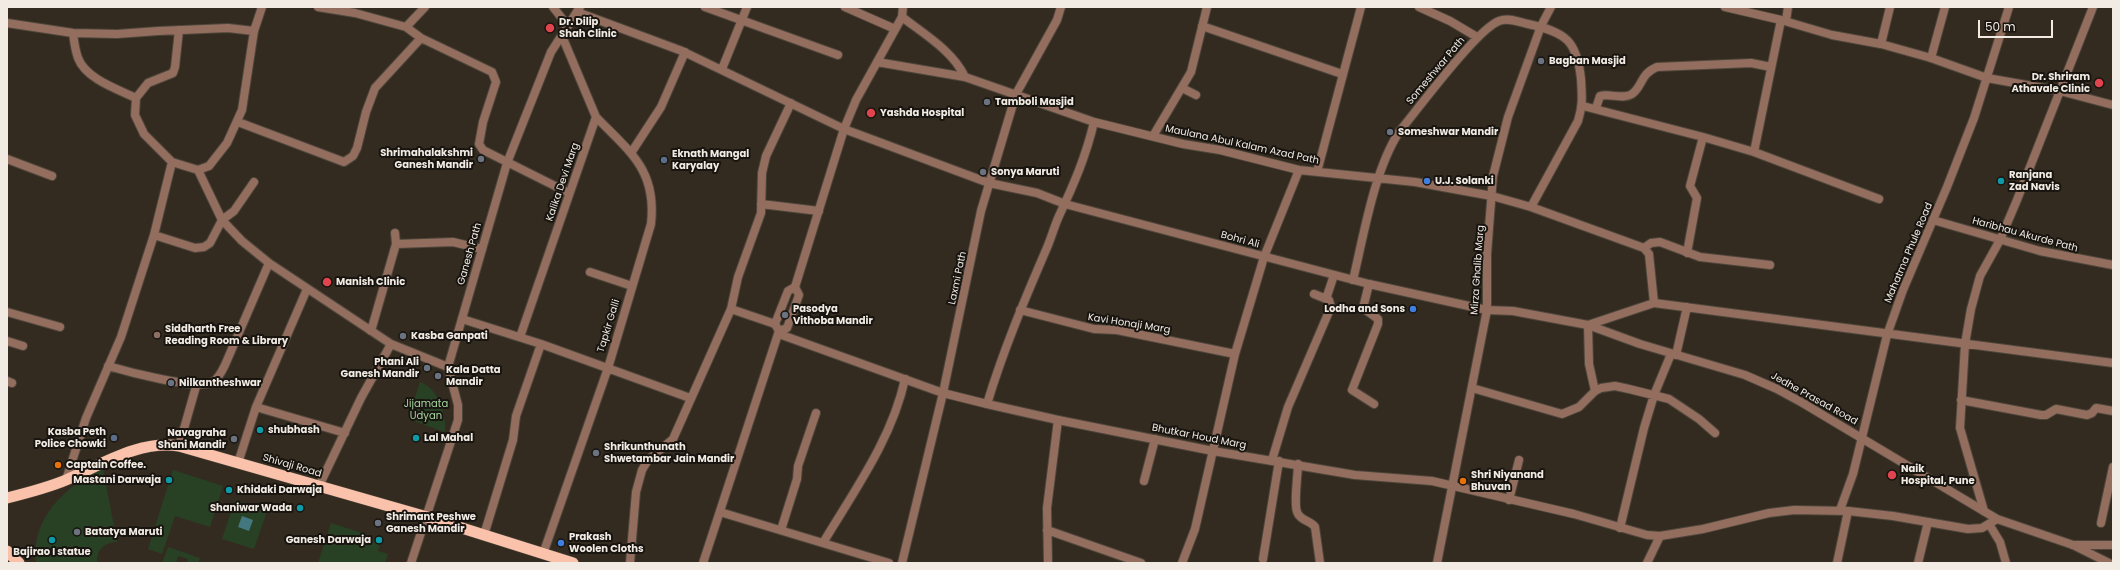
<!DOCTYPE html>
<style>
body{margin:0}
#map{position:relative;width:2120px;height:570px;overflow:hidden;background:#342b20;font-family:Poppins,sans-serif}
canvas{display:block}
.frame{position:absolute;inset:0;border:8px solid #f1ebe4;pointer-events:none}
.scale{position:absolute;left:1978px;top:20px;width:75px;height:18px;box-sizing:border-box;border:2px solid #f1ebe4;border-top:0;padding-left:5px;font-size:12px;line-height:14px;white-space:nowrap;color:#f1ebe4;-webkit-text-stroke:3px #18140f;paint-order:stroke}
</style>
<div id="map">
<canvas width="2120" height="570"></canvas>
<div class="frame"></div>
<div class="scale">50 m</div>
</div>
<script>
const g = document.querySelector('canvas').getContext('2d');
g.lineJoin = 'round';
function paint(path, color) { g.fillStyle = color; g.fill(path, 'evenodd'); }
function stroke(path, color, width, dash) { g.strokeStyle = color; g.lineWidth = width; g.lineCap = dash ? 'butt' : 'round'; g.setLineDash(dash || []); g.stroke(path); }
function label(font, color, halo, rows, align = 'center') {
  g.font = font + ' Poppins,sans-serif'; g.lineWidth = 4; g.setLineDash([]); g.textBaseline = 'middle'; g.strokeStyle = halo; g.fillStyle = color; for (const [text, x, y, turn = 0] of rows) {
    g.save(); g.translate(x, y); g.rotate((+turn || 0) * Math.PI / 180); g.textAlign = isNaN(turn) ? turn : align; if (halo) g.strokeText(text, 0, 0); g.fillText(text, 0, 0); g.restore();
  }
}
paint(new Path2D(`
 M420 382C438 388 447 414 445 432L408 419Z
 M103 469 117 542C104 542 96 551 97 563H36C30 519 66 485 103 469Z
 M173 470 223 486 210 527 175 516 162 554 148 549Z
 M235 500 267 511 254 549 222 539Z
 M331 523 371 536 370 538 381 542 378 551 388 554 385 563H318Z
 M168 547 200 558 198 563H187L188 559 178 556 176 563H162Z`), '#284125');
paint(new Path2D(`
 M242 516 253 520 249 531 238 527Z`), '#447880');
const minor = new Path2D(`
 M318 7 355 13 406 27 421 38 492 72 496 82 483 122 479 144 483 150 569 193
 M705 7 838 55
 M845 7 895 29
 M1419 7 1450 21 1477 37
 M577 12 682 51 844 129 989 183
 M902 17C924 34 953 51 965 77
 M1786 21 1788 7
 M7 23 73 33 117 34 158 31 228 28 254 31
 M1202 26 1342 74
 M406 27 425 7
 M73 33C74 41 75 50 78 58 86 79 117 89 136 98L135 115 144 134 172 162 198 170 222 220 242 241 269 263 391 344 448 367
 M1881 44 1890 7
 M1931 58 1945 7
 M877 62 965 77 1094 122 1183 144 1220 150 1299 170 1415 182 1492 196 1531 207 1644 248 1649 254 1654 303
 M722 69 747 7
 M1182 88 1196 95
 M136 98 148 83 173 73 175 67 179 30
 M1583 106 1703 137 1754 152 1879 199
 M1596 108 1600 96C1610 93 1623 100 1632 94 1643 86 1640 74 1657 67L1751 63 1771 67
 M238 122 344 162 353 156 357 148 366 112 375 88 421 38
 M844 129 856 100 902 17 903 7
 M1153 136 1191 72 1207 7
 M1754 152 1781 20
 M631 153 661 107 685 52
 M7 159 52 176
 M198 170 209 166 227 143 242 110 254 31 262 7
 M1317 172 1361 7
 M761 204 819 211
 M1933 220 2040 251 2113 265
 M395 233 396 244 453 242 482 249
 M154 235 195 248 204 247 210 243 222 220 234 211 254 182
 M1644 248 1651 243 1660 242 1700 257 1770 265
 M1687 253 1697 198 1690 186 1703 137
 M590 272 632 286
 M1353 280C1364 234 1374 171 1399 132 1417 110 1477 29 1499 21 1508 17 1519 22 1528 24 1566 32 1577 41 1581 79 1582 96 1583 105 1578 121L1531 207
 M1369 284 1363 308 1378 319V324L1352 390 1374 404
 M1326 299 1334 275
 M731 309 775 324
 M1020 310 1094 329 1117 330 1235 354
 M7 312 60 327
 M462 319 541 344 690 398
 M371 331 396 244
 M520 337 596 117 562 36
 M7 341 23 346
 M1676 355 1687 307
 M108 366C125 371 199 391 213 382 219 378 222 371 225 365L269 263
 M7 381 12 383
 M1472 388 1562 414 1579 407 1595 391 1601 388 1615 386 1629 389 1669 399 1699 419 1715 433
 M1595 391 1589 364 1588 325 1654 303 2113 363
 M1961 400 2041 415H2046L2056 409 2087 415 2092 413 2096 408 2113 411
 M987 404C1003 351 1024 301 1046 250 1051 239 1054 227 1059 216 1074 184 1086 156 1094 122
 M256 407 307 289
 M179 446 197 383
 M1272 460 1288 407 1331 307 1329 300 1314 294
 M238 463 256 407 345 433
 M1298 464C1298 474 1293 507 1298 514 1302 521 1311 521 1315 527L1320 563
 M66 480 86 418 121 337 154 235 172 162
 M1144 481 1155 439
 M319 486 361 398 391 344
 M1509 500 1519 460
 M1984 511 1960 428 1965 344 1971 309 1980 276 2000 240 2017 200 2093 7
 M720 512 889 563
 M2101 523 2113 467
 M1989 524 2000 542 2006 563
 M1620 528 1644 428 1654 395 1671 354
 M781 530 797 479 798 466 816 413
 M1047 530 1141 563
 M484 535 513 440 516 416 541 344
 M823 543C854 491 892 439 905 379
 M2073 545H2113
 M543 554 608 368 651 224C657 170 630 152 596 117
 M1263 559 1279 461
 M630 563 636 492 642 470 648 460 673 439 731 309 738 277 761 213 762 173 766 156 791 103
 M1048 563 1047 508 1058 420
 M1182 563 1195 529 1235 354 1264 257 1299 170
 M1647 563 1660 536
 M1837 563 1848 511
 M1918 563 1928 522`);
const tertiary = new Path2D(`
 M553 7 568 26
 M1725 7 1781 20 1832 35 1881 44 1931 58 1987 78 2060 91 2113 105
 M989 183 1037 193 1065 204 1369 284 1487 310 1513 311 1588 325 1640 344 1745 375 1777 389 1801 402 1997 519 2073 545 2109 563
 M779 331 787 328 799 295 795 287 844 129
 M779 331 775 324 788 291 795 287
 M779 334 943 393 987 404 1058 420 1213 451 1355 475 1432 481 1574 514 1647 535 1660 536 1703 529 1769 513 1794 510 1848 511 1893 516 1968 529 1982 528 1997 519
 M1840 510 1853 474 1887 335 1903 290 1947 187 1974 118 2009 7
 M411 563 458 420V405L448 367 507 163 551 52 580 7
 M703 563 779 331
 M902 563 943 393 981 211 1016 94 1057 20 1061 7
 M1437 563 1487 310V254L1493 176 1508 117 1541 26 1551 7`);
const trunk = new Path2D(`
 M7 498C27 493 47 488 66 480 101 465 139 440 179 446L427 517 573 563
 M7 551 19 563`);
stroke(minor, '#4e463b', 10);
stroke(tertiary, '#4e463b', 10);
stroke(trunk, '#4e463b', 12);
stroke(minor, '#936e5e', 8);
stroke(tertiary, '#936e5e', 8);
stroke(trunk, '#fac2aa', 11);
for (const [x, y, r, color] of [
 [550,28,5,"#e0444e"],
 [1541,61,4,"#6b7280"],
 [2099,83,5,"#e0444e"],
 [987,102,4,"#6b7280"],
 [871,113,5,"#e0444e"],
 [1390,132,4,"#6b7280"],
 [481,159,4,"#6b7280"],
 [664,160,4,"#5c6f8a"],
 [983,172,4,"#6b7280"],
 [1427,181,4,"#3f7fe0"],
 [2001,181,4,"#0f9aa8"],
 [327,282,5,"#e0444e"],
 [1413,309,4,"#3f7fe0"],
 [785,315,4,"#6b7280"],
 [157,335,4,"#8d6e63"],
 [403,336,4,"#6b7280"],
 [427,368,4,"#6b7280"],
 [438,376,4,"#6b7280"],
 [171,383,4,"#6b7280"],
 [260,430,4,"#0f9aa8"],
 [114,438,4,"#5c6f8a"],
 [416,438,4,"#0f9aa8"],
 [234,439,4,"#6b7280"],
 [596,453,4,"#6b7280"],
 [58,465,4,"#e8710a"],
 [1892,475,5,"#e0444e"],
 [169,480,4,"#0f9aa8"],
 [1463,481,4,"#e8710a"],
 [229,490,4,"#0f9aa8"],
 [300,508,4,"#0f9aa8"],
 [378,523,4,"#6b7280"],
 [77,532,4,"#6b7280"],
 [52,540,4,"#0f9aa8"],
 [379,540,4,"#0f9aa8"],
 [561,543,4,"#3f7fe0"]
]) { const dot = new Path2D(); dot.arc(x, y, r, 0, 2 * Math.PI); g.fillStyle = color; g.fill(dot); stroke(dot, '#18140f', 1.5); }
label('bold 10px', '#f1ebe4', '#18140f', [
 ["Dr. Dilip",559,22],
 ["Shah Clinic",559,34],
 ["Bagban Masjid",1549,61],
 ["Dr. Shriram",2090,77,"right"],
 ["Athavale Clinic",2090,89,"right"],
 ["Tamboli Masjid",995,102],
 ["Yashda Hospital",880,113],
 ["Someshwar Mandir",1398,132],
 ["Shrimahalakshmi",473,153,"right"],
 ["Ganesh Mandir",473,165,"right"],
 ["Eknath Mangal",672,154],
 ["Karyalay",672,166],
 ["Sonya Maruti",991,172],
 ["Ranjana",2009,175],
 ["Zad Navis",2009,187],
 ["U.J. Solanki",1435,181],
 ["Manish Clinic",336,282],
 ["Pasodya",793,309],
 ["Vithoba Mandir",793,321],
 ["Lodha and Sons",1405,309,"right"],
 ["Siddharth Free",165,329],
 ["Reading Room & Library",165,341],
 ["Kasba Ganpati",411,336],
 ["Phani Ali",419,362,"right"],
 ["Ganesh Mandir",419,374,"right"],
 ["Kala Datta",446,370],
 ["Mandir",446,382],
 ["Nilkantheshwar",179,383],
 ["shubhash",268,430],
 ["Kasba Peth",106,432,"right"],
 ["Police Chowki",106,444,"right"],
 ["Navagraha",226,433,"right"],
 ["Shani Mandir",226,445,"right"],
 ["Lal Mahal",424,438],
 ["Shrikunthunath",604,447],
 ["Shwetambar Jain Mandir",604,459],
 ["Captain Coffee.",66,465],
 ["Naik",1901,469],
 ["Hospital, Pune",1901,481],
 ["Shri Niyanand",1471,475],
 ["Bhuvan",1471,487],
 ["Mastani Darwaja",161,480,"right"],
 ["Khidaki Darwaja",237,490],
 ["Shaniwar Wada",292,508,"right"],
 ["Shrimant Peshwe",386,517],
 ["Ganesh Mandir",386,529],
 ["Batatya Maruti",85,532],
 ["Prakash",569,537],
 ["Woolen Cloths",569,549],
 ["Ganesh Darwaja",371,540,"right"],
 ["Bajirao I statue",52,552,"center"]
], 'left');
label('10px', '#f1ebe4', '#18140f', [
 ["Someshwar Path",1436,71,-50],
 ["Maulana Abul Kalam Azad Path",1242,145,12],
 ["Kalika Devi Marg",563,182,-71],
 ["Haribhau Akurde Path",2025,235,15],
 ["Bohri Ali",1240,240,15],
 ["Mahatma Phule Road",1909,253,-67],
 ["Ganesh Path",470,254,-74],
 ["Mirza Ghalib Marg",1478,270,-86],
 ["Laxmi Path",958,278,-78],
 ["Kavi Honaji Marg",1129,324,9],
 ["Tapkir Galli",609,326,-73],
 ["Jedhe Prasad Road",1814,399,29],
 ["Bhutkar Houd Marg",1199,437,11],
 ["Shivaji Road",292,466,16]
]);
label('10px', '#a6d49f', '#18140f', [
 ["Jijamata",426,404],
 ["Udyan",426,416]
]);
</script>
